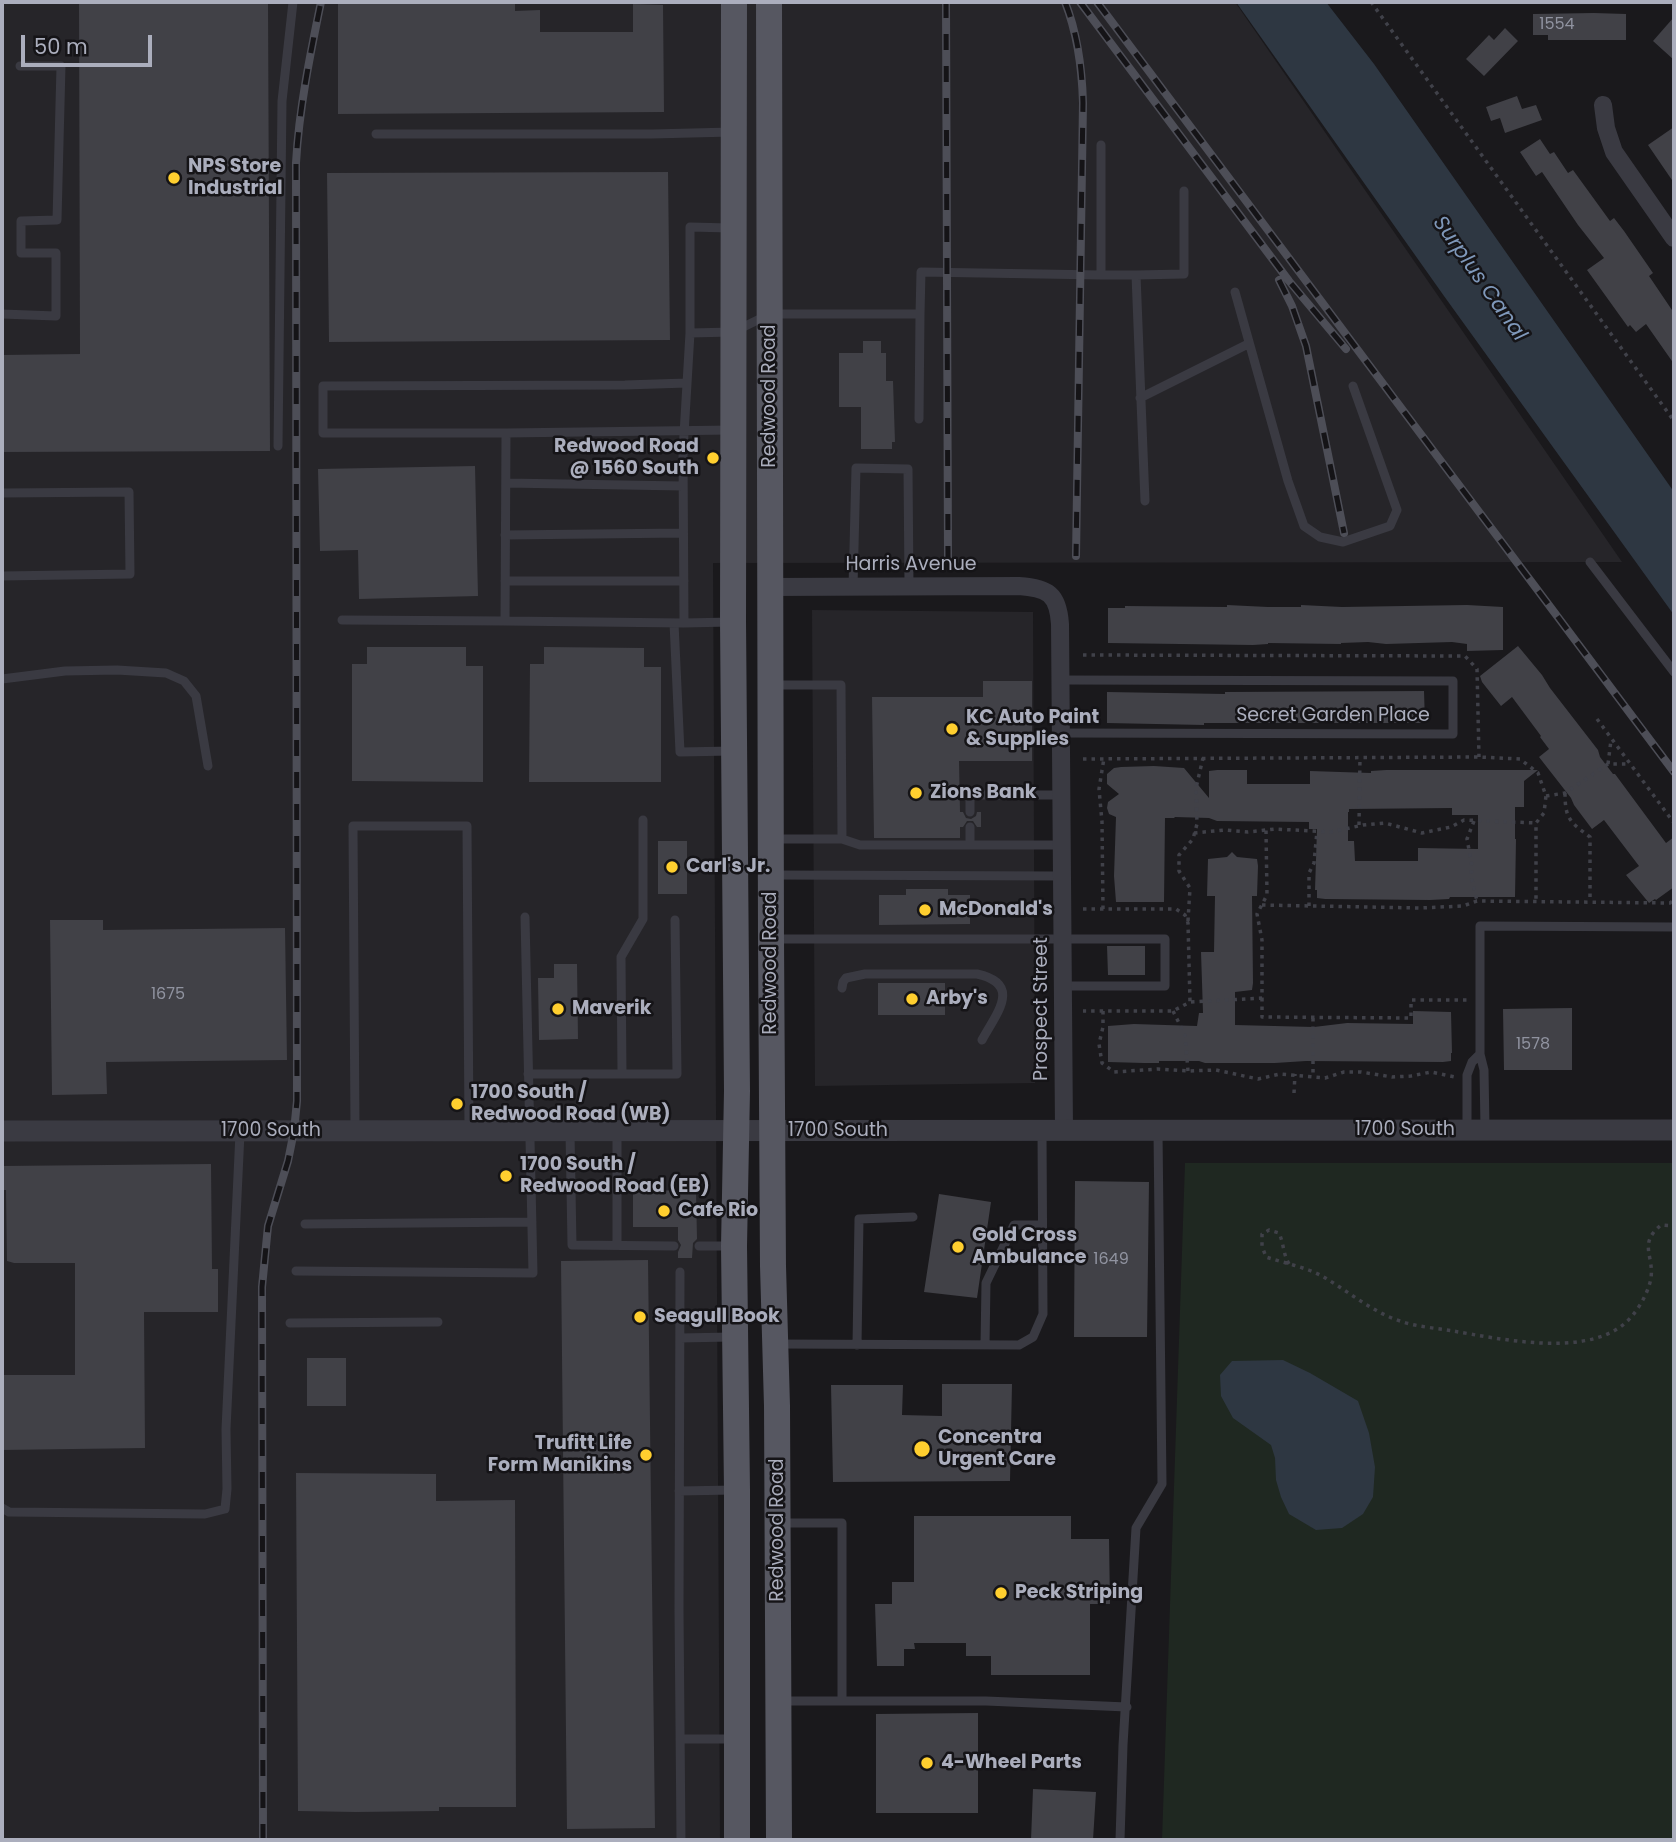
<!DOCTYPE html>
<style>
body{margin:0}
#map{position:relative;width:1676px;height:1842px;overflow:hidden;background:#1a191c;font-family:Poppins,sans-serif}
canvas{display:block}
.frame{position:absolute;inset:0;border:4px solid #abaebd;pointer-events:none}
.scale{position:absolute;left:21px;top:35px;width:131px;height:32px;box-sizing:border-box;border:4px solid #abaebd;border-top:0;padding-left:9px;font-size:21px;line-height:24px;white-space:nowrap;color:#abaebd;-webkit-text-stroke:5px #151417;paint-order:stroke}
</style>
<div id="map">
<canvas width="1676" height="1842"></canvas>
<div class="frame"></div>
<div class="scale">50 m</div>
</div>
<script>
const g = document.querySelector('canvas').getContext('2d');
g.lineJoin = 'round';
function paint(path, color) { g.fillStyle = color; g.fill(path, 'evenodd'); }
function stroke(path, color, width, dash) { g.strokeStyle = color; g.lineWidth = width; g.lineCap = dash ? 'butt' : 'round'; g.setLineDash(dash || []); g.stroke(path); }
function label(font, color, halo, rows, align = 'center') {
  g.font = font + ' Poppins,sans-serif'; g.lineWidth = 5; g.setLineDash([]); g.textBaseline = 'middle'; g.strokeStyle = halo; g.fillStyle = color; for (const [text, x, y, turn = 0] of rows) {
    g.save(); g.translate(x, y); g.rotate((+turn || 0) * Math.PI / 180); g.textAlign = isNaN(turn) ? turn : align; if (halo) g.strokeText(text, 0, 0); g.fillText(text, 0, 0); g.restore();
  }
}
paint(new Path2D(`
 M2 2H1235L1622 562 713 563 720 1840H2Z
 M812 610 1033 612 1035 1083 815 1086Z`), '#262529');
paint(new Path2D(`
 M1185 1163H1674V1840H1162Z`), '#1f2821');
paint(new Path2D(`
 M1236 2H1326L1374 64 1674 492V615L1444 296Z
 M1283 1360 1310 1373 1358 1401 1369 1433 1375 1467 1373 1497 1363 1514 1342 1528 1316 1530 1289 1514 1281 1497 1276 1480 1275 1458 1271 1445 1233 1418 1221 1396 1220 1375 1232 1361Z`), '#2e3742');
paint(new Path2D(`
 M79 2H268L270 451 2 452V355L80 354Z
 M338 2H515V11L540 10V32H633V4L663 5 664 112 338 114Z
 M1594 13 1626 14V40H1548V35H1533V14Z
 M1674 17V60L1653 41Z
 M1505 28 1518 41 1484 76 1466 59 1489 35 1494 40Z
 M1517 96 1522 109 1536 105 1542 120 1505 133 1500 118 1491 121 1486 107Z
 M1674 127V183L1648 145Z
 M1540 139 1550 154 1554 152 1568 173 1573 170 1610 221 1614 218 1624 231 1653 273 1649 276 1674 313V364L1646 324 1636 332 1630 325 1628 327 1587 270 1604 258 1578 225 1542 172 1536 176 1520 152Z
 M668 172 670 340 329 342 327 173Z
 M863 341H881V353H886V381H893L895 442H892V449H861V407H839V353H863Z
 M475 466 478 596 359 599 358 550 320 551 318 469Z
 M1227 605 1268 607H1301V605L1342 607 1467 605 1503 607V650L1467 651V644L1452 642 1386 644 1368 642 1341 643V644L1268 643V644L1253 645 1108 643V608H1125V606L1227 607Z
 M1518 646 1542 675 1550 688 1598 750 1600 757 1613 774H1615L1666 843 1674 837V887L1656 900 1655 899 1649 903 1626 875 1639 866 1604 820 1592 829 1574 805 1571 798 1539 757 1549 749 1540 737 1541 736 1512 697 1501 706 1482 682 1480 676Z
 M367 647H466V666H483V782L352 781V664H367Z
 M544 647 644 648V667H661V782H529L530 664H544Z
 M983 681H1032V761H959L960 812H963L966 818 971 819 976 816 977 812H981V827H977L973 821H967L963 827H960V838H874L872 697H983Z
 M1424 691 1425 723H1204V725L1107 723V692L1225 694V692Z
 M1154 766 1184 768 1209 798V771L1217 770H1247V784H1310V771L1371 773V771L1386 770H1538L1524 781V807H1515V839H1516L1515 897H1450L1449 899 1430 900 1325 899 1317 898V890H1315L1317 829H1309V822L1217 821 1209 818 1175 817 1174 818H1165L1164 902H1116L1114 876 1116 817 1109 814 1107 808 1108 802 1119 794 1107 784V774L1114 768 1121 767ZM1452 808V815H1478V849L1418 848V861H1355L1354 841H1348V812H1349V809Z
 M658 841H687V894H658Z
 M1232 852 1237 857 1257 859 1258 866 1257 896H1252L1253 983 1252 990 1235 992V1025L1314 1027 1347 1023 1413 1024V1011L1451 1012 1452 1053H1451V1061L1443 1062 1306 1061 1275 1063H1205L1199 1061H1159V1063H1144L1108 1062V1026L1134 1024 1197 1026 1199 1013H1203L1201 952H1214L1215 896H1207L1208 859 1227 857Z
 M906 889H948V895H970V924L879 925V895H906Z
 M50 920H103V930L285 928 287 1060 106 1062 107 1094 52 1095Z
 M1107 946H1145V975H1108Z
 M554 964H577L578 1039 539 1040 538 978H554Z
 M878 983H945V1015H878Z
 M1572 1008V1070H1504L1503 1009Z
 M211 1164 212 1269H218V1312H144L145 1448 2 1450V1375H75V1263H14L7 1261 6 1190H2V1166Z
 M1075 1181 1149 1182 1147 1337H1074Z
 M696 1190 697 1239 693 1243 692 1258H678V1252L681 1245 678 1240V1227H633V1191Z
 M939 1194 991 1202 977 1298 924 1292Z
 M648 1260 655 1828 567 1829 561 1261Z
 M307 1358H346V1406H307Z
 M942 1384H1012L1010 1481 833 1482 831 1385H903L902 1415 942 1416Z
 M296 1473 436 1474V1501L515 1500 516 1807H439V1811L356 1812 298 1811Z
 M914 1516H1071V1539H1109L1110 1604H1090V1675H991V1656H966V1643H914L915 1649H904V1666H877L875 1604H892V1582H914Z
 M978 1713V1813H876V1714Z
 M1033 1789 1096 1792 1093 1840H1031Z`), '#414147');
stroke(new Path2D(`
 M1371 2 1674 421
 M1083 655 1465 656 1477 669 1479 757
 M1597 719 1674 823
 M1083 759 1479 757 1520 759 1538 773 1546 796 1544 813 1536 823V902
 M1608 764 1611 740
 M1565 793C1565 819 1570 822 1590 837V902
 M1546 796 1565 793 1608 764H1630
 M1474 821 1467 839 1472 866 1471 876 1477 901
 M1359 825 1360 757
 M1194 833 1225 830 1248 832 1275 829 1331 832 1363 825 1385 823 1422 833 1451 827 1464 820 1536 823
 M1262 905 1419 908 1463 906 1477 901 1670 903 1674 900
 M1309 906V873L1314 863 1317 831
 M1083 909H1176L1185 915 1188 923 1190 1002 1173 1011H1083
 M1103 909 1102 822 1099 789 1104 758
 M1188 921 1190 888 1179 871V855L1193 839 1197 824 1196 788 1203 758
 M1262 998V1017L1411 1018V1000H1467
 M1191 1002 1262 998V940L1257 914 1267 895 1266 830
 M1103 1011V1027L1099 1044 1102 1063 1114 1072 1158 1069 1188 1071 1216 1070 1258 1079 1280 1074 1325 1078 1344 1072H1361L1392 1077 1411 1076 1431 1072 1455 1077
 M1173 1011 1185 1035 1188 1071
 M1313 1018V1075
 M1294 1093 1295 1074
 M1289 1264C1283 1254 1284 1244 1279 1233L1269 1230 1262 1234V1246L1266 1257C1284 1263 1305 1267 1322 1276 1348 1291 1372 1312 1400 1321 1417 1327 1436 1328 1453 1331 1500 1339 1579 1356 1620 1327 1634 1318 1648 1295 1651 1278 1654 1255 1638 1244 1661 1225L1674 1226`), '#404149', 3.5, [3.5, 5]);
stroke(new Path2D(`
 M376 134H652L732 132
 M1101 275H1136L1145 501
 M1136 275 1184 274V191
 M1235 292 1288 481 1304 526 1320 537 1343 542 1390 526 1397 510 1353 386
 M2 314 56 316V253H21V221L57 220 61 66H20
 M920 314 921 272 1101 275V145
 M690 333V227L730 228
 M687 383 625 385 323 386V433H506L505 621 684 623 683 452C685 412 688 372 690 333L733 332 770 314H920L919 419
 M1140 398 1248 344
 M506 433 732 430
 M278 446 282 101 293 2
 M506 483 683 486
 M2 493 129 492 130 574 2 576
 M505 535 683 533
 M1590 562 1674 672
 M505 581H684
 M853 587 856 468 908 469 909 586
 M342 620 505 621
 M674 623 680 752 732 751
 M684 623 731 622
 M2 679 65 671 117 670 166 673 184 681 196 696 208 766
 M1061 680 1453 681V734L1061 733
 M970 812V795H1061
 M970 827V845
 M773 839H842L841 685H773
 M842 839 860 845H1062
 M773 875 1062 876
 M772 939H1165V986H1063
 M842 988 843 982 846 978 865 974H977C1023 984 996 1014 982 1040
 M528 1074H677L675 920
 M622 1074 621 957 643 919V820
 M1485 1128 1484 1070 1480 1054V926L1674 927
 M355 1130 353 826H467L469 1131
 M1467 1131V1075L1472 1062 1480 1054
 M570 1132 572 1245 674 1246
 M617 1132V1245
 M305 1224 532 1222
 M699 1246H732
 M296 1271 533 1273 525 917
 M680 1272 679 1610 681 1840
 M290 1323 438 1322
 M680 1338 731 1337
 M777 1344 1019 1345 1033 1337 1043 1314 1042 1131
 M857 1345 859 1219 913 1217
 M985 1345 986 1283 1014 1225H1042
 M679 1491 734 1490
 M2 1508 9 1512 205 1514 225 1509 227 1489 226 1429 240 1133
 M780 1523H842V1701
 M780 1701H986L1127 1707
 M680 1739H734
 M1120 1840 1123 1745 1136 1528 1162 1484 1158 1132`), '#3a3a42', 9);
stroke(new Path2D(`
 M1603 105 1606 128 1614 152 1674 238
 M770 587 1019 586C1048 588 1058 594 1060 624L1064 1130`), '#3a3a42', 18);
stroke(new Path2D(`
 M2 1131 1674 1130`), '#3a3a42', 21);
stroke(new Path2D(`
 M734 2 733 621 737 1091 734 1246 737 1490V1840
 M769 2 771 939 773 1266 777 1406 779 1840`), '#565761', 26);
const rail = new Path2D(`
 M946 2 948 558
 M1065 2C1078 35 1082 68 1083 103L1076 556
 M1080 2 1289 281 1346 349
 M1097 2 1674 772
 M1279 280 1292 306 1306 346 1344 533
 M263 1840 262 1287 268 1226 288 1161 294 1131 297 1101 296 163C299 109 310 55 321 2`);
stroke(rail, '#4d4e57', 8);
stroke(rail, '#151417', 5, [16]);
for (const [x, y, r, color] of [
 [174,178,7,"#ffcf2f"],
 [713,458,7,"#ffcf2f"],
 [952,729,7,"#ffcf2f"],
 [916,793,7,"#ffcf2f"],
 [672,867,7,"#ffcf2f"],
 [925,910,7,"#ffcf2f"],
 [912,999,7,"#ffcf2f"],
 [558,1009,7,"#ffcf2f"],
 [457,1104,7,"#ffcf2f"],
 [506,1176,7,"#ffcf2f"],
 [664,1211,7,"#ffcf2f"],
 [958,1247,7,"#ffcf2f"],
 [640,1317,7,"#ffcf2f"],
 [922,1449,9,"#ffcf2f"],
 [646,1455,7,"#ffcf2f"],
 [1001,1593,7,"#ffcf2f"],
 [927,1763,7,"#ffcf2f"]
]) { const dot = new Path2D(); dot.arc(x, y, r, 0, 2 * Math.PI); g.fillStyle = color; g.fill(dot); stroke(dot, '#151417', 2.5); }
label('16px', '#9093a0', null, [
 ["1554",1557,25],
 ["1675",168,995],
 ["1578",1533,1045],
 ["1649",1111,1260]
]);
label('bold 19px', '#abaebd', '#151417', [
 ["NPS Store",188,167],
 ["Industrial",188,189],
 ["Redwood Road",699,447,"right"],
 ["@ 1560 South",699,469,"right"],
 ["KC Auto Paint",966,718],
 ["& Supplies",966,740],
 ["Zions Bank",930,793],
 ["Carl's Jr.",686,867],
 ["McDonald's",939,910],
 ["Arby's",926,999],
 ["Maverik",572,1009],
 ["1700 South /",471,1093],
 ["Redwood Road (WB)",471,1115],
 ["1700 South /",520,1165],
 ["Redwood Road (EB)",520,1187],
 ["Cafe Rio",678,1211],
 ["Gold Cross",972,1236],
 ["Ambulance",972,1258],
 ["Seagull Book",654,1317],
 ["Concentra",938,1438],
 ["Urgent Care",938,1460],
 ["Trufitt Life",632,1444,"right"],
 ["Form Manikins",632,1466,"right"],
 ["Peck Striping",1015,1593],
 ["4-Wheel Parts",941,1763]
], 'left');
label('19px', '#abaebd', '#151417', [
 ["Redwood Road",770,396,-90],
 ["Harris Avenue",911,565],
 ["Secret Garden Place",1333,716],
 ["Redwood Road",771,963,-90],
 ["Prospect Street",1042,1009,-90],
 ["1700 South",1405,1130],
 ["1700 South",271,1131],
 ["1700 South",838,1131],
 ["Redwood Road",778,1530,-90]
]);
label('italic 21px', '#7f98ba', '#151417', [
 ["Surplus Canal",1479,279,55]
]);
</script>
